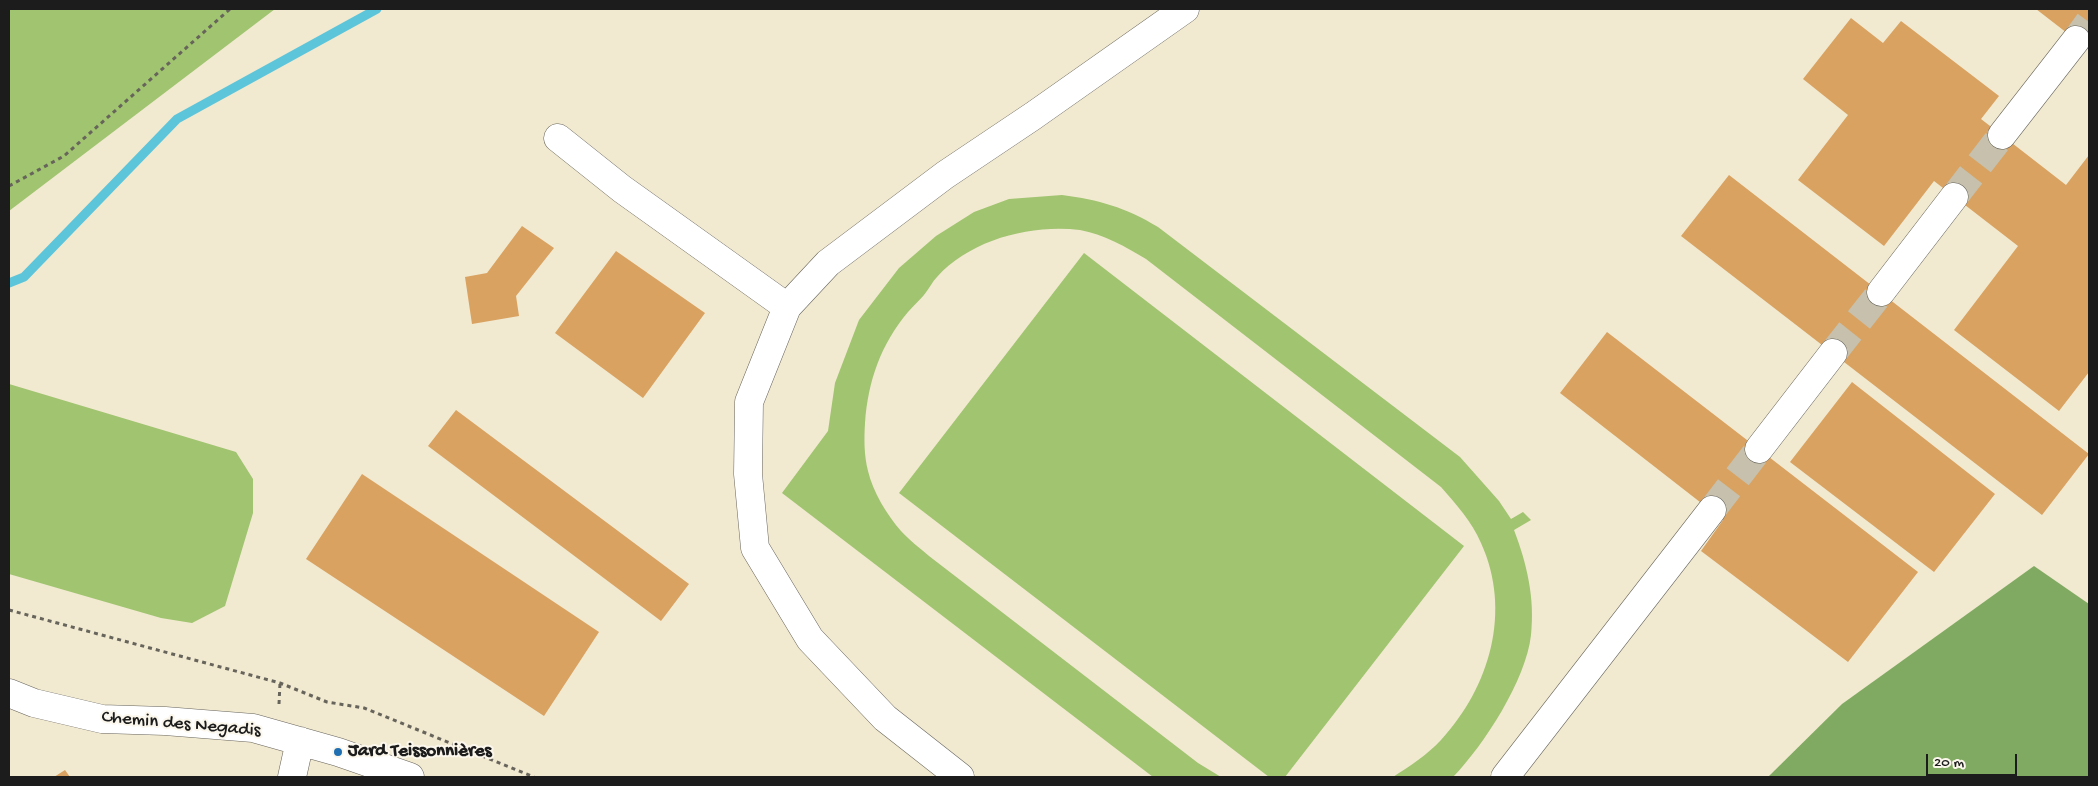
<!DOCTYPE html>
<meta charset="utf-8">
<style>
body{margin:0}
#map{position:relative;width:2098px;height:786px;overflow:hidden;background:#f1e9d0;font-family:"Gochi Hand",sans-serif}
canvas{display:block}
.frame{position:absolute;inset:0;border:10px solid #1c1c1c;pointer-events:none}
.scale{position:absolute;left:1926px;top:754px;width:91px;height:22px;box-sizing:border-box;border:2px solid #1c1c1c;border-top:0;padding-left:6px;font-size:15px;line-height:18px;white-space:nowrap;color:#1c1c1c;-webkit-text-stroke:4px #fbf7ec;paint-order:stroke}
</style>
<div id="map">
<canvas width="2098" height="786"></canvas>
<div class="frame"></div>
<div class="scale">20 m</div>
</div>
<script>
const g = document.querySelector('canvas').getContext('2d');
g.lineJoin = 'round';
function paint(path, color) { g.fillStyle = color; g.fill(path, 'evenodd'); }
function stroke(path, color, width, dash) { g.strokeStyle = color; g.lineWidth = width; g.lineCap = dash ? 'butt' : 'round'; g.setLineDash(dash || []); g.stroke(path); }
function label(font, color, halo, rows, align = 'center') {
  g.font = font + ' "Gochi Hand",sans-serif'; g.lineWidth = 4; g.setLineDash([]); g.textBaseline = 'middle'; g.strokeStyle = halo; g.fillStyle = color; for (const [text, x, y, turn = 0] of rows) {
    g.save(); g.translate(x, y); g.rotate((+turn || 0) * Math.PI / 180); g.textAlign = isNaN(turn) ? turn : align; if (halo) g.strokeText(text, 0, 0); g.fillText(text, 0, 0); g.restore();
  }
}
paint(new Path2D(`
 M9 9H275L9 211Z
 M1062 195C1099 200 1125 207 1158 227L1460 457 1499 501 1511 519 1523 512 1531 520 1514 530C1527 564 1535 598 1531 635 1526 680 1484 745 1453 777H1393C1410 766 1427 755 1441 740 1490 687 1512 611 1481 543 1472 522 1456 504 1441 487L1146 259C1126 247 1103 234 1080 230 1032 224 971 239 937 277 932 282 929 289 924 295 919 301 913 306 908 312 881 344 868 381 865 423 864 439 864 455 868 471 873 492 887 515 901 531 909 540 920 548 929 556L1198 763 1221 777H1153L782 493 828 431 835 383 859 320 899 268 936 236 974 212 1009 199Z
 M1084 253 1464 546 1285 777H1269L899 493Z
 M9 384 236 452 253 479V513L225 606 192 623 161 618 9 574Z`), '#a0c46f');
paint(new Path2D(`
 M2034 566 2089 604V777H1768L1842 704Z`), '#80aa62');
stroke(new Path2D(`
 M9 283 24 277 177 119 377 9`), '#5dc5da', 9);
paint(new Path2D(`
 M2036 9H2089V50Z
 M1851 18 1883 43 1901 21 1999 96 1981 119 2066 185 2089 155V372L2059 411 1954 330 2018 246 1934 181 1884 246 1798 180 1848 115 1803 79Z
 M1729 175 2089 454 2042 515 1681 236Z
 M522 226 554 248 516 296 519 316 472 324 465 277 487 273Z
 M616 251 705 313 643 398 555 333Z
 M1607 332 1918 572 1848 662 1701 551 1723 520 1560 393Z
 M1852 382 1995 494 1934 572 1790 462Z
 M456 410 689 584 661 621 428 446Z
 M362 474 599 632 544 716 306 559Z
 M65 770 70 777H54Z`), '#d9a260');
stroke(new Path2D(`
 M2076 40 2089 22
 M1954 197 2002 135
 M1833 353 1881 292
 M1712 510 1759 449`), '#c6c0ac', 28, [28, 14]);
const minor = new Path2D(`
 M2002 135 2076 40
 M558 138 622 189 787 307 749 402 748 474 755 548 810 639 885 718 960 777
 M1881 292 1954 197
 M787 307 828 263 945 175 1033 116 1185 9
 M1759 449 1833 353
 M9 693 34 703 102 719 165 721 253 728 338 752 410 777
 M292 777 300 741
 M1505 777 1712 510`);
stroke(minor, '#67645b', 29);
stroke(new Path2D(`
 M9 186 64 156 230 9
 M9 610 280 683 327 702 364 708 534 777
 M279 704 280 683`), '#67645b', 3, [4, 4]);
stroke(minor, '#fff', 28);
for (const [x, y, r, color] of [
 [338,752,5,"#1f6fb2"]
]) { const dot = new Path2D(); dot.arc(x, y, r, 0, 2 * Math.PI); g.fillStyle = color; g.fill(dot); stroke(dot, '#fbf7ec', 2); }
label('19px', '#1c1c1c', '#fbf7ec', [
 ["Chemin des Negadis",181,725,5]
]);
label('bold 19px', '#1c1c1c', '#fbf7ec', [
 ["Jard Teissonnières",348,752]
], 'left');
</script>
